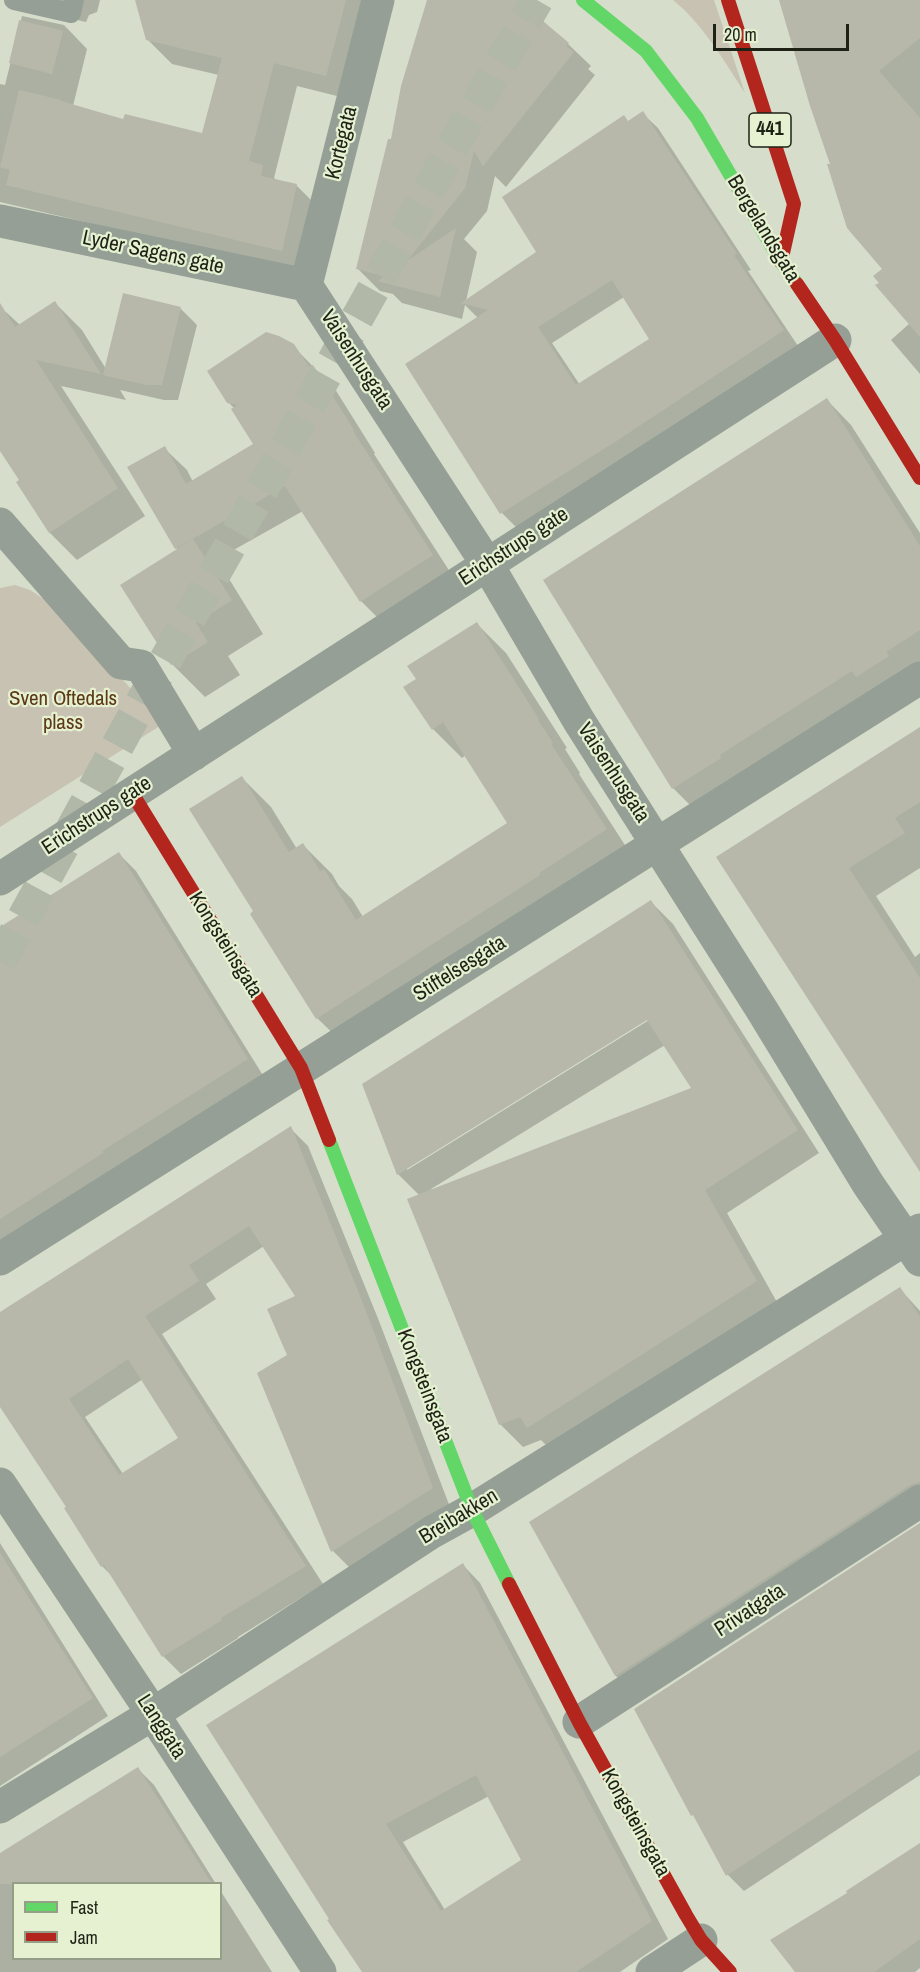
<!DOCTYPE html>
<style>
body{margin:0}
#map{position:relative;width:920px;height:1972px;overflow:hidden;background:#d6ddcb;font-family:"Archivo Narrow",sans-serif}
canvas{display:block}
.legend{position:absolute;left:12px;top:1882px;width:210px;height:78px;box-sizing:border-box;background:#e5f1d1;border:2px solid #959e86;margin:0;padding:8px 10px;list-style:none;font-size:18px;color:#1e2216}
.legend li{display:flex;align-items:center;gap:12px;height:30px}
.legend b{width:30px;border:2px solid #959e86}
.scale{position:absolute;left:713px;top:24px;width:136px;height:27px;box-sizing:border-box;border:3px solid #1e2216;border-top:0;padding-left:8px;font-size:18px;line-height:21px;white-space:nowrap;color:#1e2216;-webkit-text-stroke:4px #e5f1d1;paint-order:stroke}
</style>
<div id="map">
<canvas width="920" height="1972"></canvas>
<ul class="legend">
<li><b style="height:8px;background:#63d668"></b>Fast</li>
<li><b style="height:8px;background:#b3261e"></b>Jam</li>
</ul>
<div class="scale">20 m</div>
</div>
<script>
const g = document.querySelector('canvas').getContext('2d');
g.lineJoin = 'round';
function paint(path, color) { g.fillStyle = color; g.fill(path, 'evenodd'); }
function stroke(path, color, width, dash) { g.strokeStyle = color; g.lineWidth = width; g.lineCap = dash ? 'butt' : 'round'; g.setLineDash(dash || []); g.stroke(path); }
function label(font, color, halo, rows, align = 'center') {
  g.font = font + ' "Archivo Narrow",sans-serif'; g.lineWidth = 4.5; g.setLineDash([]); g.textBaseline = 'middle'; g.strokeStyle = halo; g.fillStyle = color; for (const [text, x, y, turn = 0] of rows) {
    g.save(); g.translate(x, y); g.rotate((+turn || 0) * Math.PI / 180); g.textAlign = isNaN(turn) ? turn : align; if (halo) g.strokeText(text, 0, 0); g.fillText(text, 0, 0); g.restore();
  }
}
paint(new Path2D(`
 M673 0H714L745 93C724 61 703 24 673 0Z
 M15 585 30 590 47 601 103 658 163 724 0 827V588Z`), '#c8c2b2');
paint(new Path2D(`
 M25 0H100L97 12 89 15 86 22 52 14Z
 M136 0H375L349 99 297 86 274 178 278 181 297 186 320 209 306 274 0 202V84L5 85 22 16 64 25 87 49 73 106 124 121 203 135 219 75 172 64 148 40Z
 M430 0H516L568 44 591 66 588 69 595 75 506 187 495 176 487 211 464 239 477 252 466 301 538 252 629 122 642 113 658 128 751 270 748 271 798 346 517 528 502 513 478 318 465 305 462 319 402 303 393 294 380 291 357 268ZM624 297 651 340 580 385 552 343Z
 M781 0H920V374L891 340 910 323 881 284 884 269 832 165Z
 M124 295 181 309 197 325 178 400H164L120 390 126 400 61 386 145 516 77 560 50 533 18 482 21 480 0 449V316L6 312 20 325 55 303 82 330 106 369Z
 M293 346 335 389 375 453 374 454 454 578 384 624 361 601 303 511 214 561 226 574 263 634 228 656 240 675 205 697 172 664 178 550 176 548 164 448 187 470 193 482 255 445 235 409 228 402Z
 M827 400 851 425 920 533V670L698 813 673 788Z
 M477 624 506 653 567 748 565 749 580 773 579 774 634 859 346 1046 317 1018 254 912 242 778 271 807 297 849 303 845 332 874 339 886 352 899 363 917 509 824 466 755 462 758 433 729 418 679Z
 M920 729V868L876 896 915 957 920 953V1171L718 857Z
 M119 854 136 871 264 1077 0 1247V929Z
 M651 902 673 924 819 1153 727 1213 778 1304 550 1449 541 1440 523 1447 500 1424 420 1196 398 1174ZM653 1015 654 1017 407 1170V1167ZM665 1045 693 1088 432 1191 431 1189Z
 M290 1128 308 1146 379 1321 450 1507 351 1569 333 1551 258 1373 289 1355 298 1297 264 1246 206 1284 216 1299 162 1334 323 1584 238 1637V1638L181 1674 163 1656 115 1579 102 1566 66 1509 68 1508 0 1403V1313ZM143 1379 181 1438 123 1474 85 1417Z
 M900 1289 920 1311V1505L632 1692 616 1676 531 1523Z
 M920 1525V1775L744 1891 728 1875 663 1761Z
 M0 1543 108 1716 0 1786Z
 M463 1565 480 1583 668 1939 620 1972H363L331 1919ZM489 1796 523 1860 445 1910 403 1842Z
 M138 1769 154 1785 216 1884H14V1958H220V1890L272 1972H0V1855Z
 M920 1844V1968L915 1972H797L849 1893Z`), '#0003');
paint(new Path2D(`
 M135 0H346L326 76 274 63 249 161 263 165 261 176 297 184 282 251 6 185 10 170 0 167 19 90 61 100V101L123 119 125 114 202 133 222 58 146 40Z
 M427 0H518L569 43 566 46 574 52 483 166 474 151 465 188 407 261 456 228 440 297 378 281 385 276 356 269 388 139H391L401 86Z
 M779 0H920V38L879 71 920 118V337L875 285 879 283 873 276 882 269 847 228 827 164H830L810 106Z
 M19 20 63 31 52 74 9 63Z
 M643 111 737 254 734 255 784 330 618 440 500 514 405 364 488 310 461 303 536 252 502 197 624 115 628 121ZM612 280 649 339 576 385 538 327Z
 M123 293 181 307 162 385H147L103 375Z
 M55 301 101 374 36 360 118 488 49 533 16 482 19 480 0 451V303L15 327Z
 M266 332 279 336 294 344 309 367 313 365 354 430 353 431 433 555 360 602 285 486 175 549 127 467 165 446 186 484 253 444 231 409 238 405 227 403 207 371Z
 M827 398 920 546V630L886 652 889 656 856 677 852 671 732 747 720 755 721 758 672 789 543 580Z
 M193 539 232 600 196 623 208 642 171 665 120 585Z
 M477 622 539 719 538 720 553 743 551 744 607 829 539 873 540 875 316 1019 250 914 253 911 189 809 242 776 289 852 303 843 320 871 324 869 356 920 507 823 443 722 432 730 403 687 416 679 407 666Z
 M920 727V802L895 818 905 833 849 868 920 978V1172L716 857Z
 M119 852 248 1059 102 1151 103 1153 0 1219V927Z
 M651 900 798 1130 705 1190 757 1281 527 1428 520 1417 499 1425 407 1199 691 1088 647 1020 397 1175 362 1084Z
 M291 1126 362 1301 433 1488 331 1552 257 1373 287 1355 267 1309 295 1296 249 1226 189 1265 199 1281 145 1316 306 1566 221 1618 222 1620 162 1657 104 1565 101 1567 64 1508 66 1507 0 1407V1312ZM128 1359 178 1438 119 1475 69 1399Z
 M900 1287 920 1317V1482L910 1485 615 1676 529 1522Z
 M920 1523V1749L726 1876 693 1815 691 1816 634 1709Z
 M0 1553 93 1698 0 1757Z
 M463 1563 652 1921 576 1972H362L327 1920 329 1919 206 1725ZM476 1775 521 1860 441 1911 386 1824Z
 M138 1767 212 1884H0V1853Z
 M920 1843V1939L874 1972H795L770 1940 847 1893 846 1891Z`), '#b7b8aa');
stroke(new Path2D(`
 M0 961 130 723 265 484 463 128 537 0`), '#b1b8a7', 33, [33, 16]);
stroke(new Path2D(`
 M14 0 71 13 74 0`), '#959f95', 20);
stroke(new Path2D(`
 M0 221 306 285
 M306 285 487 564 579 721 762 1010 868 1184 920 1260
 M306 285 378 0
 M0 524 121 663 141 666 194 754
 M0 879 835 340
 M0 1259 920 678
 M0 1484 153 1714 320 1972
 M579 1722 920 1501
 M0 1807 153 1714 432 1532 472 1510 920 1230
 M652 1972 701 1940`), '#959f95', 33);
stroke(new Path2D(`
 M583 0 646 51 697 118 781 262 797 284
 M329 1140 472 1510 509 1584`), '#63d668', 14);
stroke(new Path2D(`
 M728 0 794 204 781 262
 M797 284 835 340 920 478
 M132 793 301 1068 329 1140
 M509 1584 579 1722 686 1915 701 1940 730 1972`), '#b3261e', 14);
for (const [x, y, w] of [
 [770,130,42]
]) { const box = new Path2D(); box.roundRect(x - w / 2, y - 17, w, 34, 4.5); g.fillStyle = '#e5f1d1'; g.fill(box); stroke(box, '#1e2216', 1.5); }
label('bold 20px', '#1e2216', null, [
 ["441",770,130]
]);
label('21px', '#1e2216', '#e5f1d1', [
 ["Kortegata",342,143,-76],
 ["Bergelandsgata",763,229,59],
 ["Lyder Sagens gate",153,253,12],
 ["Vaisenhusgata",356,360,57],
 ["Erichstrups gate",514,547,-33],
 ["Vaisenhusgata",613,773,57],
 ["Erichstrups gate",97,816,-33],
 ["Kongsteinsgata",225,945,58],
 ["Stiftelsesgata",460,969,-32],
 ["Kongsteinsgata",424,1386,69],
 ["Breibakken",459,1517,-31],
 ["Privatgata",750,1611,-33],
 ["Langgata",161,1727,57],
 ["Kongsteinsgata",635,1823,61]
]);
label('21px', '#5c3816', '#e5f1d1', [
 ["Sven Oftedals",63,699],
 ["plass",63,723]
]);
</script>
